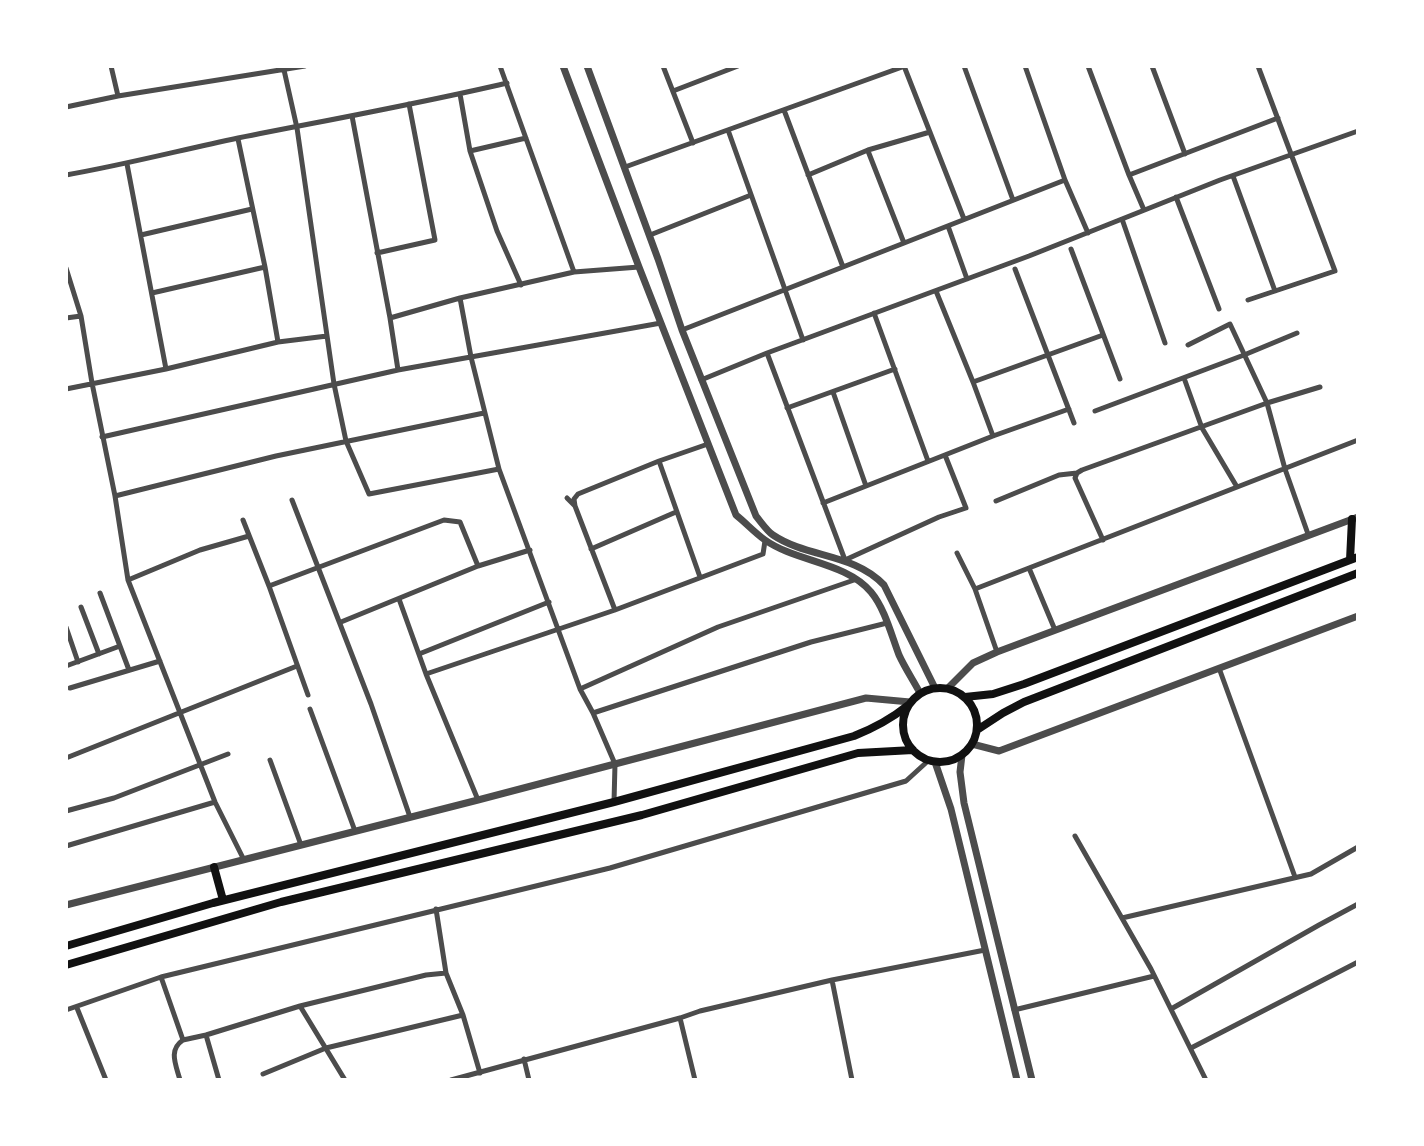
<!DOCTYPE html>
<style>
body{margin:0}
#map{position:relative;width:1424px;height:1146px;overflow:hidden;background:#fff;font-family:Mulish,sans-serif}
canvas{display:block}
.frame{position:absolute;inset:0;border:68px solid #fff;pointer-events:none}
</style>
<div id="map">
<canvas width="1424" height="1146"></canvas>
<div class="frame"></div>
</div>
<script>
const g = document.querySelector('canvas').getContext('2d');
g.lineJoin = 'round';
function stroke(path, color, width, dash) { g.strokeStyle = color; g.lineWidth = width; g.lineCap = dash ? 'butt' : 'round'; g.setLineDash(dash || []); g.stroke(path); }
stroke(new Path2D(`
 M111 66 118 96
 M500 66 574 272
 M663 66 693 143
 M904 66 964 219
 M964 66 1013 200
 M1025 66 1065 180 1088 233
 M1088 66 1129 175 1144 210
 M1152 66 1185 154
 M284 70 297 128 334 384 346 441 369 494 499 469
 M673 91 738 66
 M460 94 470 151 497 231 521 285
 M66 107 118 96 305 66
 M784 110 843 267
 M352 116 390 318 398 370
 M728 130 803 340
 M238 139 265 267 278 342
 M470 151 526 138
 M868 151 904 243
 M127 164 166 369
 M625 167 905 66
 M66 175C124 165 181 150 238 138 328 120 418 104 507 83
 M808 175 868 150 930 132
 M1129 175 1278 118
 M1233 176 1275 291
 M1176 197 1219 309
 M1122 219 1165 343
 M948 226 967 279
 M141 235 252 209
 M650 235 751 195
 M1071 249 1120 379
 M377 253 435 240 409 104
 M66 268 81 316 92 383 115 496 128 580 215 802 244 860
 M1015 269 1074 423
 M936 291 973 382
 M152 293 265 267
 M460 298 471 357 499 469 580 689 593 713 615 764 614 802
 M1248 300 1335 271 1258 66
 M874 313 928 461
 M66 318 81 316
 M390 318 460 298 574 272 639 267
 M682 330 1065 180
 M1188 345 1230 324 1267 403 1285 469 1308 534
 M767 353 845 560 939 517 966 508 945 455
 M1184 378 1202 428 1237 487
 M701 380 767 353 1029 256 1220 180 1358 131
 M66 389 166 369 278 342 327 336
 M833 392 866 486
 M787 408 895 369
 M1095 411 1244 355 1297 333
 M993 436 1069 409
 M102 437 398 370 661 323
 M659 461 708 444
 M115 496 276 456 484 413
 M567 498 575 506 615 610
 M292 500 371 704 410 817
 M996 501 1059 475 1077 473
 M823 503 993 436 973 382 1103 335
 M575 506 574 499 578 494 659 461 700 577
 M243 520 269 586 308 695
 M1103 540 1075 478 1077 473 1082 470 1267 403 1320 387
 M591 549 676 512
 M957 553 975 589
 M1029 568 1055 630
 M128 580 200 550 249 536
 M269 586 444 520 460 522 478 566
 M100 593 129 670
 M399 599 426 674 478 800
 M81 607 99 654
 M341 622 478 566 530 550
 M66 627 78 662
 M997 652 975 589 1358 440
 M419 654 549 602
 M66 666 120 646
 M1219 668 1295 877
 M426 674 615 610 763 554 765 541
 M70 688 160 661
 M580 689 718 627 857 579
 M310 709 355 831
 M593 713 811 642 887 623
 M66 758 297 666
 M270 760 301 845
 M66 811 114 798 228 754
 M1075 836 1151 969 1206 1080
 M66 846 215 802
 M436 909 446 973 463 1015 480 1073
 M1122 918 1311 874 1358 847
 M161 977 183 1040 206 1035 300 1006 345 1080
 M832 980 852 1080
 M300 1006 426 975 446 973
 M77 1008 106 1080
 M1171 1009 1319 925 1358 904
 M66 1010 161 977 610 868 906 781 929 760
 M1014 1010 1154 976
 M680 1018 695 1080
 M206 1035 219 1080
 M1191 1048 1358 962
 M524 1059 529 1080
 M263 1074 326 1048 463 1015
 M180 1080C176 1065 168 1050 183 1040
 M451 1080 680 1018 700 1011 832 980 985 950`), '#4c4c4c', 5);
stroke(new Path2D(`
 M563 66 639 267 736 515C746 523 755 533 765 540 796 562 846 562 871 592 885 609 891 634 899 655 905 668 913 680 920 693
 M587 66 658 259 682 330 756 516C761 522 767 531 773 535 807 558 854 553 884 585L935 688
 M948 688 973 663 997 652 1358 517
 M972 744 999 751 1358 616
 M962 755 960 772 964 803 1032 1080
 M935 762 951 809 1017 1080
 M66 905 478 800 866 698 910 702`), '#4c4c4c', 7);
stroke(new Path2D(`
 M1350 560 1352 519
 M903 725a37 37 0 1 1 74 0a37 37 0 1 1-74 0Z
 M965 697 993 694 1024 684 1358 557
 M977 730 1003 713 1024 702 1358 573
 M214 867 223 900
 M66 946 213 903 614 802 854 736C874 728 891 719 907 706
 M66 965 281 902 642 815 858 753 913 750`), '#111', 8);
</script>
